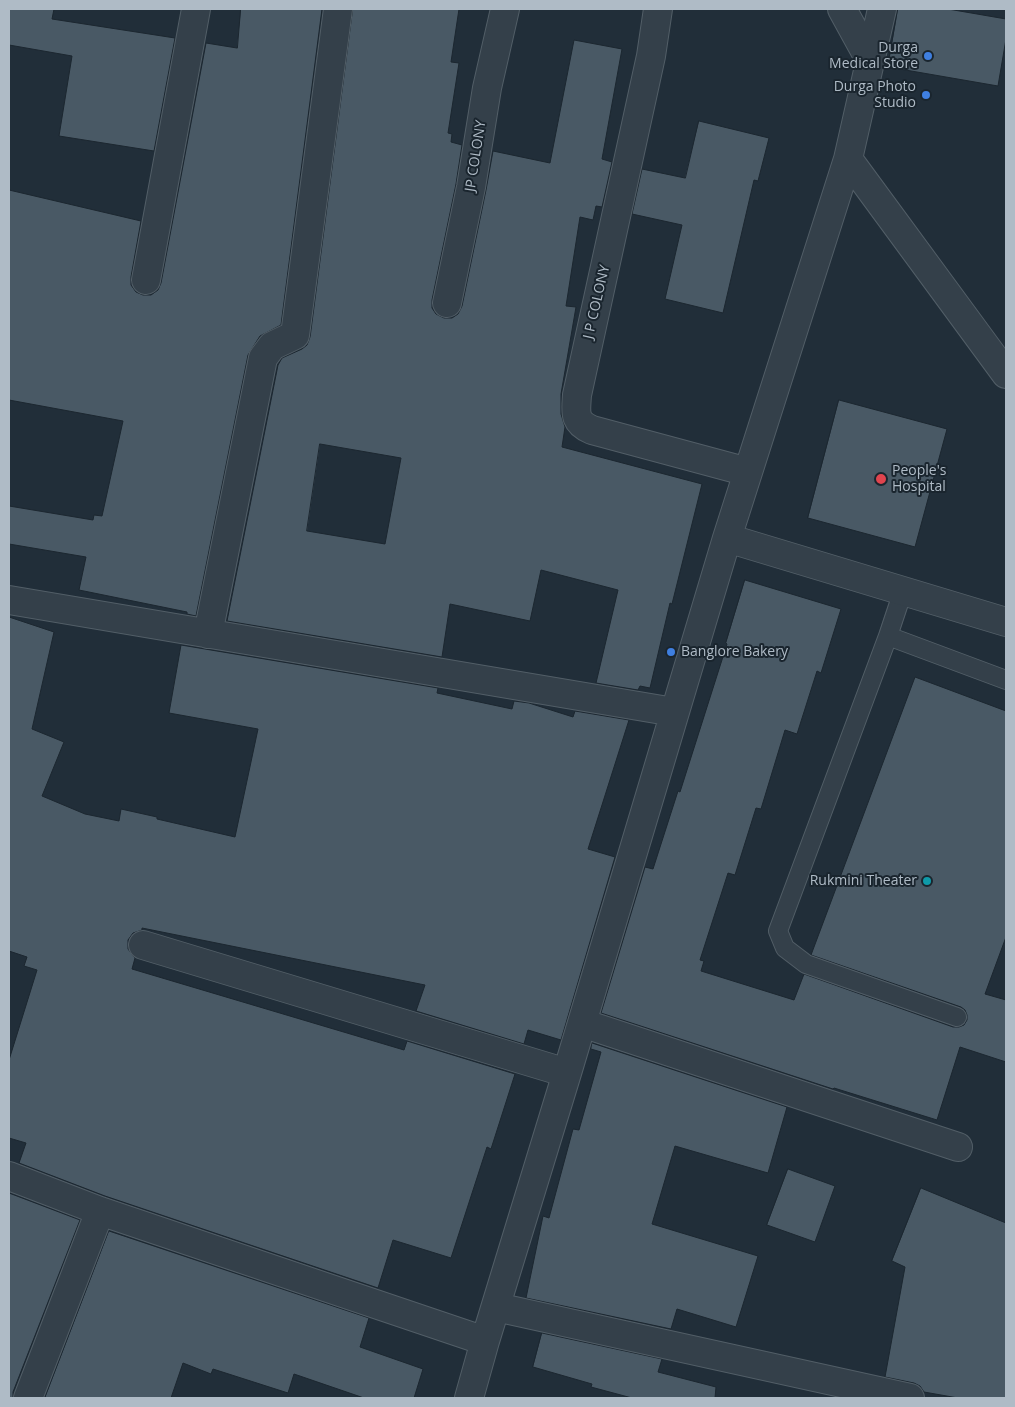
<!DOCTYPE html>
<style>
body{margin:0}
#map{position:relative;width:1015px;height:1407px;overflow:hidden;background:#212e39;font-family:"Open Sans",sans-serif}
canvas{display:block}
.frame{position:absolute;inset:0;border:10px solid #afbbc6;pointer-events:none}
</style>
<div id="map">
<canvas width="1015" height="1407"></canvas>
<div class="frame"></div>
</div>
<script>
const g = document.querySelector('canvas').getContext('2d');
g.lineJoin = 'round';
function paint(path, color) { g.fillStyle = color; g.fill(path, 'evenodd'); }
function stroke(path, color, width, dash) { g.strokeStyle = color; g.lineWidth = width; g.lineCap = dash ? 'butt' : 'round'; g.setLineDash(dash || []); g.stroke(path); }
function label(font, color, halo, rows, align = 'center') {
  g.font = font + ' "Open Sans",sans-serif'; g.lineWidth = 4; g.setLineDash([]); g.textBaseline = 'middle'; g.strokeStyle = halo; g.fillStyle = color; for (const [text, x, y, turn = 0] of rows) {
    g.save(); g.translate(x, y); g.rotate((+turn || 0) * Math.PI / 180); g.textAlign = isNaN(turn) ? turn : align; if (halo) g.strokeText(text, 0, 0); g.fillText(text, 0, 0); g.restore();
  }
}
const building = new Path2D(`
 M9 9H54L52 19 175 38 154 151 59 136 72 56 9 45Z
 M241 9H322L281 325 260 336 248 355 196 616 187 614V612L79 590 86 557 9 544V506L93 520 94 515 102 516 123 421 9 400V190L141 221 131 277V285L136 292 143 295H151L158 290 161 283 206 43 237 48Z
 M353 9H459L451 62 459 63 448 133 452 134 451 142 462 145 456 184 432 300V308L436 314 444 318H452L458 314 462 306 486 190 493 151 550 163 574 40 622 49 602 159 612 162 602 207 596 206 593 220 580 217 566 306 576 307 561 394V414L565 427 562 447 702 484 672 604 670 603 650 688 640 686 638 690 596 683 618 590 541 570 530 621 450 604 442 657 227 621 278 365 282 358 302 349 307 345 310 337ZM320 444 401 458 385 544 307 531Z
 M898 9H948L1006 19V39L998 86 888 67Z
 M699 121 769 138 758 181 754 180 723 313 665 299 682 225 632 214 642 169 685 178Z
 M839 400 947 429 915 547 808 518Z
 M745 580 841 609 821 673 817 671 797 734 785 730 761 809 756 808 735 875 728 873 700 960 704 961 701 971 794 1000 804 974 953 1027H959L964 1025 967 1020V1015L965 1010 961 1007 811 955 915 677 1006 711V937L985 994 1006 1000V1062L960 1047 937 1120 834 1088 833 1089 601 1013 645 867 653 869 678 791 680 792 727 644 726 643Z
 M9 617 54 632 32 729 64 742 42 796 85 814 119 821 121 809 157 817V819L235 837 258 729 169 713 181 645 438 688 437 693 512 709 514 701 529 703 573 717 575 711 629 720 588 849 615 857 561 1040 528 1030 524 1044 416 1011 425 985 142 928V930L133 933 128 940V949L135 958 132 969 404 1050 407 1041 515 1074 491 1149 487 1147 451 1258 393 1240 378 1288 105 1196 19 1163 26 1143 9 1138V1060L37 970 24 966 27 957 9 951Z
 M592 1043 787 1107 768 1173 675 1146 652 1224 758 1256 736 1327 677 1309 671 1329 526 1298 543 1216 549 1218 573 1129 579 1130 601 1052 591 1049Z
 M788 1169 835 1186 815 1242 767 1225Z
 M921 1188 1006 1223V1398H958L924 1392 920 1386 914 1383 885 1377 905 1267 892 1261Z
 M9 1193 80 1220 13 1392V1398H9Z
 M109 1231 369 1318 360 1347 423 1369 414 1398H364L294 1374 288 1393 213 1369 211 1374 183 1363 171 1398H45Z
 M542 1333 662 1359 658 1372 716 1387 715 1398H632L591 1387 592 1384 533 1367Z`);
paint(building, '#495965');
stroke(building, '#1c2730', 1);
const lane = new Path2D(`
 M888 636 903 591
 M957 1017 806 964 785 948 778 931 888 636 1006 680`);
const street = new Path2D(`
 M658 9 651 56 577 395C576 412 573 422 592 430L748 472
 M842 9 870 60
 M848 159 1006 374
 M146 280 196 9
 M447 303 471 187 487 88 505 9
 M727 538 1006 622
 M9 600 674 712
 M208 634 263 358 272 346 295 335 338 9
 M143 945 567 1073
 M582 1023 958 1147
 M9 1176 100 1211 485 1341
 M496 1307 910 1398
 M28 1398 100 1211
 M469 1398 485 1341 567 1073 727 538 848 159 882 9`);
stroke(lane, '#525e67', 20);
stroke(street, '#525e67', 30);
stroke(lane, '#34404a', 18);
stroke(street, '#34404a', 28);
for (const [x, y, r, color] of [
 [928,56,5,"#3f7fe0"],
 [926,95,5,"#3f7fe0"],
 [881,479,6,"#e0444e"],
 [671,652,5,"#3f7fe0"],
 [927,881,5,"#0f9aa8"]
]) { const dot = new Path2D(); dot.arc(x, y, r, 0, 2 * Math.PI); g.fillStyle = color; g.fill(dot); stroke(dot, '#1a252e', 2); }
label('14px', '#afbbc6', '#1a252e', [
 ["Durga",918,48],
 ["Medical Store",918,64],
 ["Durga Photo",916,87],
 ["Studio",916,103],
 ["People's",892,471,"left"],
 ["Hospital",892,487,"left"],
 ["Banglore Bakery",681,652,"left"],
 ["Rukmini Theater",917,881]
], 'right');
label('14px', '#afbbc6', '#1a252e', [
 ["JP COLONY",476,156,-81],
 ["J P COLONY",597,302,-77]
]);
</script>
